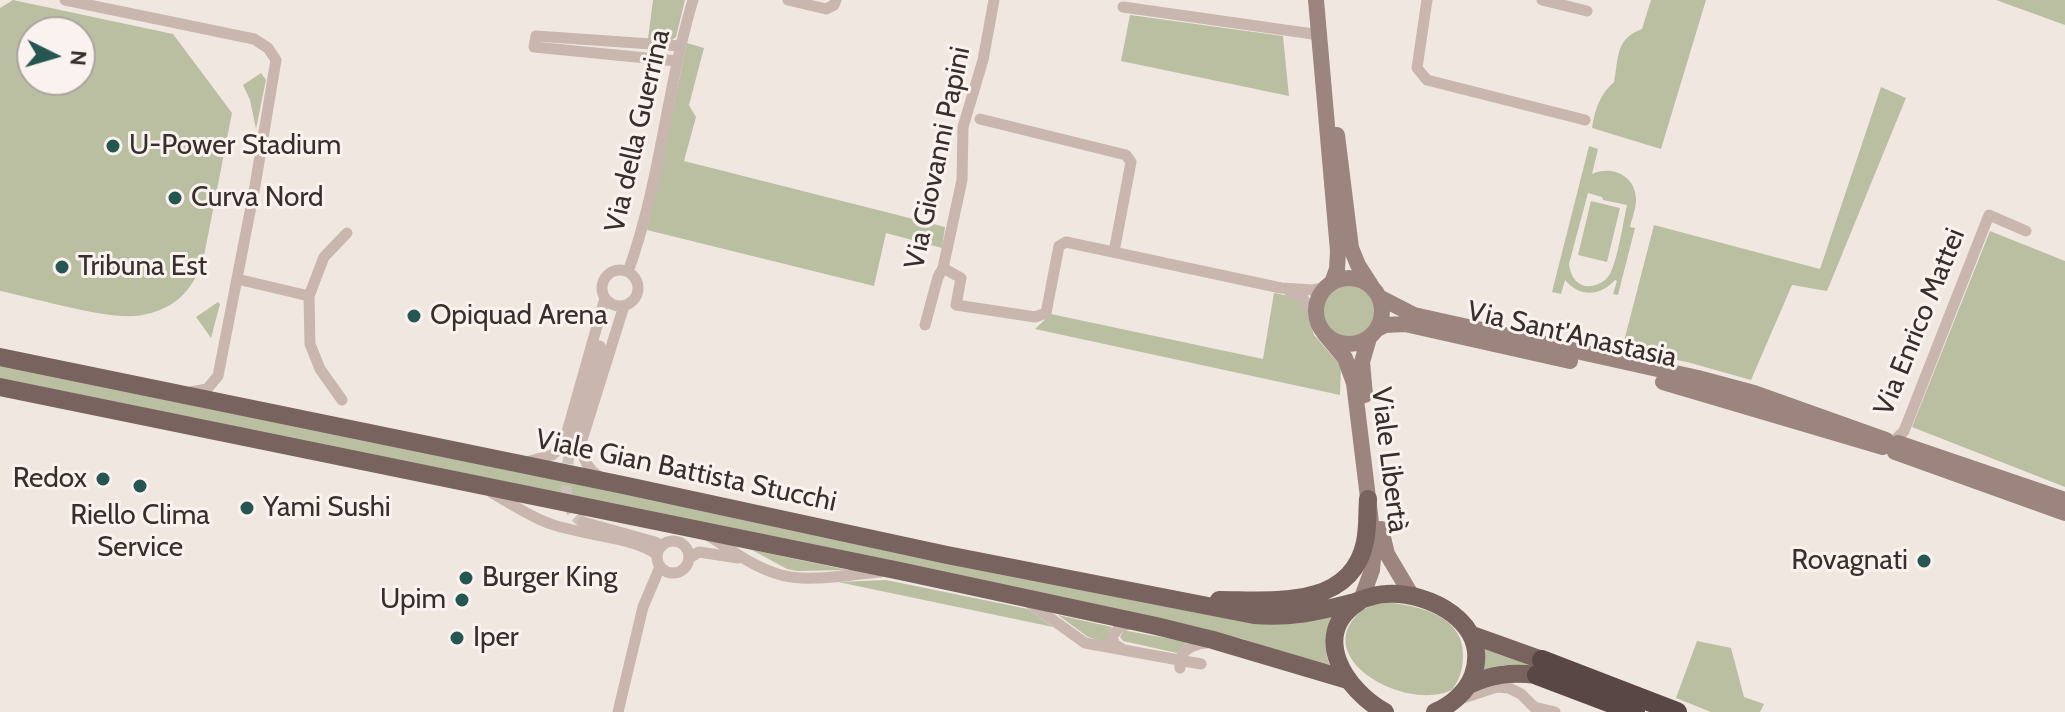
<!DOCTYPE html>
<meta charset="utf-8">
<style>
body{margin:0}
#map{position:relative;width:2065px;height:712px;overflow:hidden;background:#f1e7e1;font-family:Cabin,sans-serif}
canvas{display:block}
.north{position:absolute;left:16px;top:16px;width:80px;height:80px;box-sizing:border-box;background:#f9f2ee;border:2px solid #aca4a0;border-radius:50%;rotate:95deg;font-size:22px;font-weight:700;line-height:32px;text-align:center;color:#382e2c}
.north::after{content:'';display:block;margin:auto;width:28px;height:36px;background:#255652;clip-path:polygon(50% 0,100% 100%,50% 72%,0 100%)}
</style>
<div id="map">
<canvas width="2065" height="712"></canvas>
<div class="north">N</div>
</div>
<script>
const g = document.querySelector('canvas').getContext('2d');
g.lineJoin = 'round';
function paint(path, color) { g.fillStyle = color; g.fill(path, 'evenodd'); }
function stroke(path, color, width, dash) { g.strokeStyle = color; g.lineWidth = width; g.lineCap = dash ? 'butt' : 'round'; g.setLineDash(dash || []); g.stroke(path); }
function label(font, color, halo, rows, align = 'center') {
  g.font = font + ' Cabin,sans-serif'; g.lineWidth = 6; g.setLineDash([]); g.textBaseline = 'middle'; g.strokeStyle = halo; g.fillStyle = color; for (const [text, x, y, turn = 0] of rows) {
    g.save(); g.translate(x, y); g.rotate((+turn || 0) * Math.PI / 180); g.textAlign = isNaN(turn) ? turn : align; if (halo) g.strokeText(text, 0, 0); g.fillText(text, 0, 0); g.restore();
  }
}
paint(new Path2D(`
 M13 0 173 34 232 113 202 266C195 279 188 292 176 301 166 309 148 315 135 316 104 319 34 298 0 291V8ZM80 32V80H32V32Z
 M653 0H685L676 37 672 40 648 39Z
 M1651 0H1706L1661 149 1592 128C1595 109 1600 94 1614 82 1619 57 1615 39 1642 29Z
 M1996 0H2065V25Z
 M1130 15 1283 36 1289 96 1121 61Z
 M687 43 704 48 689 105 696 117 684 161 945 227 942 248 886 233 874 286 647 230Z
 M261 73 266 80 256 129 250 100 243 85Z
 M1881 87 1906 98 1827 291 1792 285 1751 380 1687 362 1622 349 1654 225 1820 269Z
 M1589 146 1598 149 1592 174C1611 165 1636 175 1636 200 1636 209 1632 218 1630 227L1635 228 1618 295 1613 294 1617 281 1615 280C1600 297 1579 297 1565 280L1561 294 1552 292ZM1588 193 1602 197 1603 200 1627 205C1623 223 1618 258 1610 274 1605 283 1591 289 1582 285 1573 281 1570 272 1569 264Z
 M1591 201 1620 208 1607 262 1578 255Z
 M1990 231 2065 261V487L1912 427Z
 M1323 311a26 26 0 1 1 52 0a26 26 0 1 1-52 0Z
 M1274 293 1289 296 1302 302 1309 314 1314 335 1341 366 1340 395 1035 329 1051 314 1263 359Z
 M218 302 220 304 211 338 196 317Z
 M0 365 1193 611 1337 615C1325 635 1322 646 1331 668L1243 639 1189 625 0 381Z
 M752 550 848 570 797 571 787 569Z
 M886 580 1028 609 1053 627 838 582Z
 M1381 602C1413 604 1465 614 1463 656 1463 668 1460 679 1452 690 1406 712 1310 659 1359 613 1365 608 1374 605 1381 602Z
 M1058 615 1112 627 1108 633V643L1088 637Z
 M1124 631H1128L1187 642 1177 653 1123 641 1120 637Z
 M1697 641 1731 648 1744 697 1764 704 1760 712H1711L1676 698Z
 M1482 645 1535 665H1503L1480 673Z`), '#babfa2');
stroke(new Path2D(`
 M569 453C567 475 559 510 583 522`), '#ccc2bd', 11, [11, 5.5]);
stroke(new Path2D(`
 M65 0 254 39 268 48 276 60 255 186 218 376 207 389 191 392
 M788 0 826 9 834 5 836 0
 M1427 0 1417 68 1427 80 1585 120
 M1542 0 1587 11
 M1123 7 1320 35
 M677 61 534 47 536 36 680 46
 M980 119 1126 155 1131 162 1114 252
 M943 268 961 278 956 305 1035 317 1046 313 1059 246 1066 242 1281 288 1313 290 1327 287
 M602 288a18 18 0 1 1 36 0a18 18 0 1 1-36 0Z
 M628 272C660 184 666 90 693 0
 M237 279 309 296
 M1289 291 1302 297 1316 316
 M925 325 938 277 943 268 962 180 963 127 983 60 994 0
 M342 400 320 369 310 344 309 296 324 257 347 233
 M1895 440 1904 431 1989 215 2026 231
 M569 453 600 346
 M530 461 552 455 563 446 605 298
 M600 477C587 469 582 458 581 443L624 306
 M492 493C510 503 529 516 548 523 578 535 637 537 657 555
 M583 522 655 542 662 546
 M709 536C732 550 754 568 781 575 809 583 852 574 881 572
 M657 557a16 16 0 1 1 32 0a16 16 0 1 1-32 0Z
 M689 558 699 552 738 558
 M1028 602 1085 643 1201 664
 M1122 649 1114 644 1112 636 1120 627 1132 623
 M1180 668C1178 651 1192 644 1207 643
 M1460 699 1497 687 1509 688 1521 694 1534 707 1555 712
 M618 712 643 607 660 567`), '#c9b6ae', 11);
stroke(new Path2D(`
 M1316 0 1338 251 1337 269 1332 283
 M1337 135 1351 248 1358 265 1374 290
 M1316 311a33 33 0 1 1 66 0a33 33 0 1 1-66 0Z
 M1379 297 1414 315 1698 378 1754 393 1886 440
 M1377 329 1385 325 1405 324 1570 361
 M1324 333 1345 358 1354 383 1374 547 1372 570 1361 600
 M1663 382 1883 447
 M1365 395 1362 362 1369 338
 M1898 443 2065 500
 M1895 452 2065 513
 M1381 529 1387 554 1412 596`), '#9c857f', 16);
stroke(new Path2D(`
 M0 357 623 485 947 555 1254 615C1289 618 1317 612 1351 603 1362 600 1374 594 1386 594 1429 591 1491 623 1473 675 1467 692 1451 705 1435 712
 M0 387 900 571 1156 626 1213 640 1348 680
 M1219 600C1271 600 1351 610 1365 542 1368 528 1367 513 1368 499
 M1359 602C1308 634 1346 691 1385 712
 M1472 635 1542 660
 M1467 686C1491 674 1511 672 1537 675`), '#78635e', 18);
stroke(new Path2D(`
 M1542 660 1677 712
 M1537 675 1635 712`), '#584744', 20);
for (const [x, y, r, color] of [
 [113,146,8,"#255652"],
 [175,198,8,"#255652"],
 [62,267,8,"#255652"],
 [414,316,8,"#255652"],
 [103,479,8,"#255652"],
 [140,486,8,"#255652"],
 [247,508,8,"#255652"],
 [1924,561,8,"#255652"],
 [466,578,8,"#255652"],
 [462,600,8,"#255652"],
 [457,638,8,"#255652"]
]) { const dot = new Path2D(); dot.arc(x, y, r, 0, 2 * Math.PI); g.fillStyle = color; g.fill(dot); stroke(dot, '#f9f2ee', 3); }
label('28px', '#382e2c', '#f9f2ee', [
 ["Via della Guerrina",638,131,-77],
 ["Via Giovanni Papini",938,158,-78],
 ["Via Enrico Mattei",1920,322,-68],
 ["Via Sant'Anastasia",1572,335,13],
 ["Viale Libertà",1389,460,83],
 ["Viale Gian Battista Stucchi",686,471,12]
]);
label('28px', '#382e2c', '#f9f2ee', [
 ["U-Power Stadium",129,146],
 ["Curva Nord",191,198],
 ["Tribuna Est",78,267],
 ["Opiquad Arena",430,316],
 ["Redox",87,479,"right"],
 ["Yami Sushi",263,508],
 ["Riello Clima",140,516,"center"],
 ["Service",140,548,"center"],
 ["Rovagnati",1908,561,"right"],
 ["Burger King",482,578],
 ["Upim",446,600,"right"],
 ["Iper",473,638]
], 'left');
</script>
